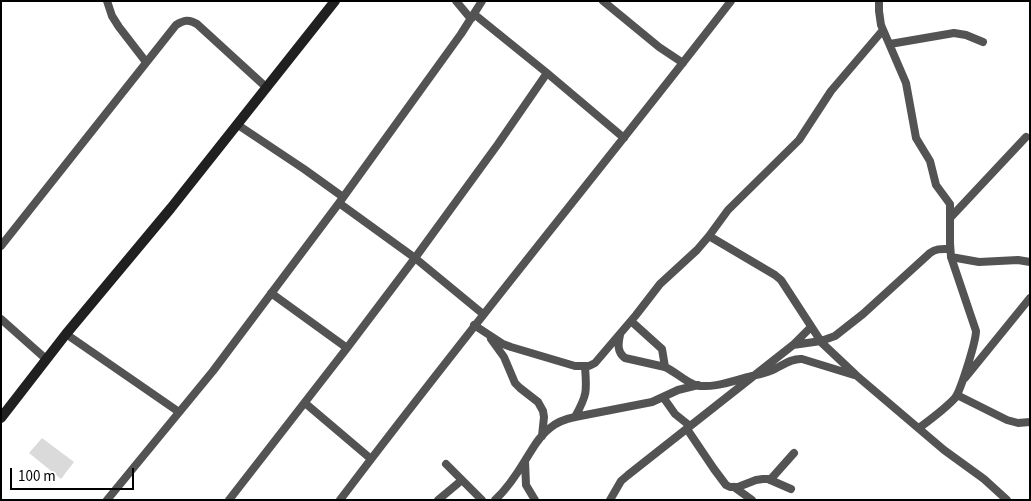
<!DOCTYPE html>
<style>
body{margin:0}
#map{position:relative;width:1031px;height:501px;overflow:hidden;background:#fff;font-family:"Source Sans 3",sans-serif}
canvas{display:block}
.frame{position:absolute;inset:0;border:2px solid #000;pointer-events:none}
.scale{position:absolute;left:10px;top:468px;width:124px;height:22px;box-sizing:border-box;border:2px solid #000;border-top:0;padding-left:6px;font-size:15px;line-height:18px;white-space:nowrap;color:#000;-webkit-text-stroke:4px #fff;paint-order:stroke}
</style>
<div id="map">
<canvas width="1031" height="501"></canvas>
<div class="frame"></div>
<div class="scale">100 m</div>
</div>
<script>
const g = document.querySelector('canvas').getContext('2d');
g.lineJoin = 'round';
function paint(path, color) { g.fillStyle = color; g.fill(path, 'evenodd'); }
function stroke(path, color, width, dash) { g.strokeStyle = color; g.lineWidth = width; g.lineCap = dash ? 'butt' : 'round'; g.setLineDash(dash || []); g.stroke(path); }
paint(new Path2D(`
 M42 438 74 462 61 479 29 453Z`), '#dadada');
stroke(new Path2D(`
 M107 1 112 16 119 27 146 62
 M456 1 471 19
 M603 1 659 47 683 63
 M879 1V11L881 25 906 83 916 138 930 161 936 185 950 204V243L951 257 976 331C976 341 961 390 955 398 945 409 931 419 919 428
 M474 14 547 73 624 138
 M890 44 954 33 966 35 983 42
 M238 125 304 169 343 197
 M339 203 415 258 483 314
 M951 217 1026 137
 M709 236 775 275 781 280 822 343 857 376 944 450 984 479 1007 500
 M1 246 176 25C184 20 189 19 197 24L267 88
 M951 257 979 262 1018 260 1030 262
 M271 293 347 348
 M1 319 46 359
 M631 321 662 349 665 367
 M474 325 503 344 511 347 575 366H589L595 363 636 315 660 284 697 250 709 236 728 210 799 140 831 91 883 30
 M66 334 179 412
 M620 335C618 344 617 352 625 358L665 367C676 372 684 381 695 385 712 389 732 381 748 377 755 375 763 374 770 371 781 367 790 358 802 359L854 375
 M491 339 504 357 515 383 520 388 538 402 543 411 544 417 542 436
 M793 345 821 341 835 336 863 314 930 253C937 248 942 249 950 249
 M965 378 1030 298
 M957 395 1007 420 1018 423 1030 422
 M663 397 675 414 690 426
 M305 403 371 459
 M575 417C587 395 587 392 585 367
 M687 429 714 469 726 485 730 487H738L756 480 763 479H768L791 489
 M525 461 526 485 535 500
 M446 464 482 500
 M770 480 794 453
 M734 487 752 500
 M107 500 213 371 339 203 461 34 482 1
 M229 500 347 348 415 258 498 144 547 73
 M340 500C467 331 602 168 731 1
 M438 500 462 480
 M495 500C508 488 517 474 526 459 533 448 539 436 550 428 557 422 565 419 575 417L652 402 678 390 698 385
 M610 500 621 481 628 475 793 345 811 327`), '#535353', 8);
stroke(new Path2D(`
 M1 418 66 334 171 208 335 1`), '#202020', 10);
</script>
